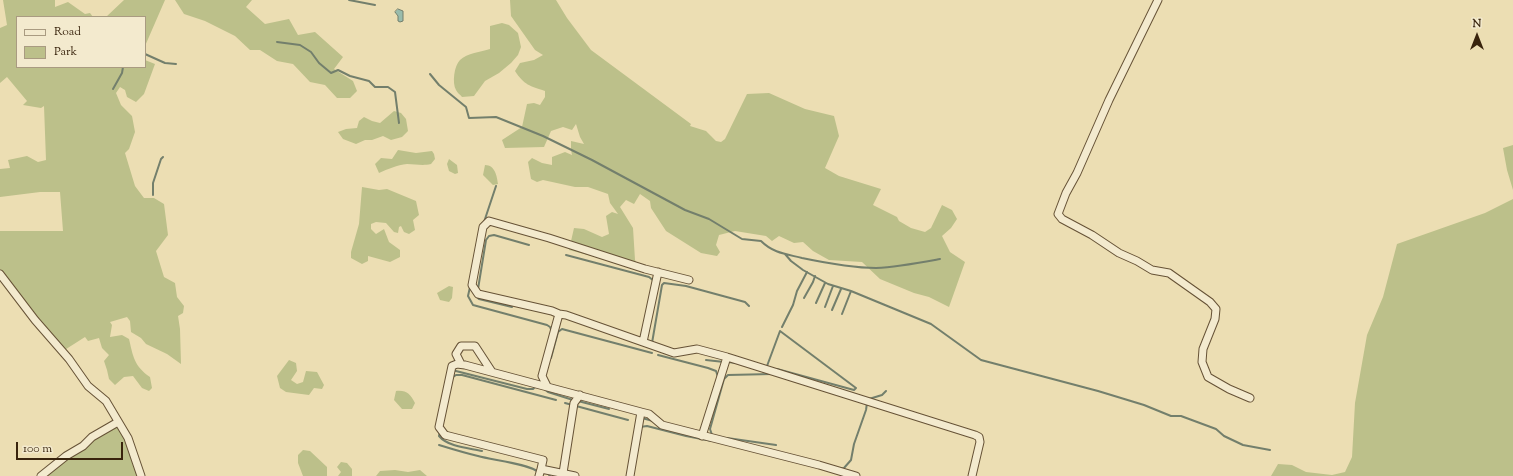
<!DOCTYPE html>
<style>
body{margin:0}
#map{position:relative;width:1513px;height:476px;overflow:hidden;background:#ecdeb3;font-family:"Sorts Mill Goudy",serif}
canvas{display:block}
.legend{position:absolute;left:16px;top:16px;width:130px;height:52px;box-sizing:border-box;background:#f3eace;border:1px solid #a99b81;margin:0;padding:5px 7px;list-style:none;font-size:12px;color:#39240d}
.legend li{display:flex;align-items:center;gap:8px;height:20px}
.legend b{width:20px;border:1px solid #a99b81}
.north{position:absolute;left:1457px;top:16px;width:40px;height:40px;-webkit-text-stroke:3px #f3eace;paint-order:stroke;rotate:0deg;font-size:11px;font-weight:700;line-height:16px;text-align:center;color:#39240d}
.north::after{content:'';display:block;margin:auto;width:14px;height:18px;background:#39240d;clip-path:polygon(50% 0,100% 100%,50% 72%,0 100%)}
.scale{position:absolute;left:16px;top:442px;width:107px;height:18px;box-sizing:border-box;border:2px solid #39240d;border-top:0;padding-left:5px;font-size:12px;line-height:14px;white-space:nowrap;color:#39240d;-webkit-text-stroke:3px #f3eace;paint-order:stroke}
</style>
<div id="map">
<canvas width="1513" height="476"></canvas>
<ul class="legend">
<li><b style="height:5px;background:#f3eace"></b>Road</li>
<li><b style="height:11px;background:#bcc08a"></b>Park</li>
</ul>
<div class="north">N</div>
<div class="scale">100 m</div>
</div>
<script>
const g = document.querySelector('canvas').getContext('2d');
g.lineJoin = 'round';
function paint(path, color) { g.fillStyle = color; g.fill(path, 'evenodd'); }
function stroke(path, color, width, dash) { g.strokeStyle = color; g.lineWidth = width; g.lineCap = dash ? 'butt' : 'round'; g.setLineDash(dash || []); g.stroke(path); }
paint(new Path2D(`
 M3 0H55V7L68 2 85 14 90 13 93 17H17V67H145V60L155 64 144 94 136 102 127 97 125 90 120 87 116 93 121 105 132 116 135 132 129 149 125 153 135 186 144 198H154L164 204 168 235 156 251 164 277 175 283 177 297 184 306 183 313 178 316 180 329 181 364 167 354 146 344 141 338 131 332 130 321 127 317 110 322 112 325 110 337 122 335 129 339C133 356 134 366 150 377L152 388 149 391 142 388 133 376 124 377 115 385 109 379 107 370 104 361 109 355 102 348 99 338 88 341 85 337 63 351 0 271V231H63L60 192H40L0 197V169L10 168 8 160 27 156 38 162 46 160 44 106 41 108 23 105 27 101 7 77 0 83V28L7 25Z
 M124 0H165L145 46V17H106Z
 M175 0H252L246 7 265 24 289 19 298 35 315 32 343 57 334 69 353 81 357 91 350 98H337L325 85 310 82 293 64 277 61 260 50H250L235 36 205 21 184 14Z
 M510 0H556L567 18 591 50 691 124 690 126 706 131 716 141 721 142 725 139 747 94 769 93 805 109 834 116 839 136 825 168 839 176 881 189 873 205 897 217 899 221 911 228 925 232 931 228 942 205 952 210 957 219 951 228 942 236 950 252 965 262 949 307 929 297 914 293 880 279 862 262 829 260 813 251 803 242 794 243 779 236 772 241 766 236 735 231 719 235 716 245 720 252 717 256 701 253 666 231 651 208 650 201 640 194 634 204 626 200 620 207 633 228 635 260 640 269 569 250 574 228 584 229 602 237 609 234 606 216 612 212 618 214 610 203 608 194 588 187H575L543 180 537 182 531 179 528 162 532 158 542 163 552 165V157L565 152 572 155 571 150V141L584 144 580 137 576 124 572 130 563 127 551 131 544 147 505 148 502 140 522 127 527 104 534 103 540 105 545 97V91C530 86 524 85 515 71L520 63 534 60 543 55 535 50 511 16Z
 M502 23 509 25 518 33 521 47 518 55 511 63 499 73 485 81 474 96 462 97C461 95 457 93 456 90 452 83 454 66 460 60 467 53 481 52 490 49V26Z
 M394 111 401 113 406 119 408 131 402 137 391 140 383 136 372 140H365L356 144 343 139 338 132 346 129 357 128 359 121 364 117 372 121 380 123Z
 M1513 145V190L1507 170 1503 148Z
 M398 150 416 153 432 151 434 154 435 159 431 164C422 166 416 164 407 164 397 165 388 169 379 173L375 164 381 158 392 159Z
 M449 159 457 165 458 173 455 174 449 171 447 164Z
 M485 165C495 165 497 176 498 184L493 185 483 175Z
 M362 187 379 190 387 189 416 201 419 215 413 220 415 230 409 234 404 232 401 226 399 227 398 233 394 232 386 223 376 222 371 224V229L376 234 384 229 389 242 400 250V257L390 262 368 256V261L362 264 351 258V252L359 224Z
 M1513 199V476H1271L1278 464 1292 465 1306 472 1332 475 1345 472 1352 457 1355 403 1367 335 1383 297 1397 244 1485 213Z
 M449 286 453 287 452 298 449 302 440 300 437 293Z
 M289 360 296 363 297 371 291 380 297 384 303 382 306 371 317 372 324 385 322 389 314 388 309 395 286 392 280 388 277 376Z
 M396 391C407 390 410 394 415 403L412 409H402L394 400Z
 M117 427C121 429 139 468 144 476H39L95 439Z
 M303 450 310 451 327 467V476H303L298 463V455Z
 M341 462 347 463 352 469V476H338L341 472 337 467Z
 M395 470 408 472 420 470 427 476H376L380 471Z`), '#bcc08a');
const water = new Path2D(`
 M398 9 403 11V21L400 22 398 21V16L395 12Z`);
paint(water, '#99bcac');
stroke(water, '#737f6c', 1);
stroke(new Path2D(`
 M349 0 375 5
 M277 42 300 45 311 52 319 63 331 73 338 70 350 76 369 81 375 87H388L395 92 399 123
 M145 54 165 63 176 64
 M430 74 439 85 466 107 469 118 496 117 543 136 592 160 685 210 709 219 742 239 761 241C773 253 786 254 802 258 826 263 851 268 876 268 897 267 918 263 940 259
 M113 89 122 73 123 67
 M153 195V183L161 159 163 157
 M484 222 496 186
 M785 254 791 261 803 270 828 284 851 291 931 324 981 360 1098 391 1144 405 1171 416H1181L1216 429 1224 436 1243 445 1270 450
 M566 255 649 277 654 281
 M470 287 468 296 473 305 547 325 550 327 552 332
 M478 289 486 240 489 236 494 235 529 245
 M477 297 479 299 512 307
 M804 298 813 282 815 276
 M816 303 825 283
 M825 307 833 286
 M832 310 841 289
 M842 314 851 291
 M782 327 793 305 797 291 807 272
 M652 343 662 285 664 283 686 286 745 302 749 306
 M658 355 708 368 716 371 718 377
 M551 358 558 332 562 329 652 353
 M706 360 724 362
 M728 362 737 363
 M767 366 780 331 856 388 854 390 777 369
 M452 370 527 389H533L536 386
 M453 377 456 375H462L556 400
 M544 389 548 392 573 400
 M869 399 882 395 886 391
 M578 401 609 409
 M565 403 628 420
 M642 418 653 421
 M640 427 647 426 686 436 712 441
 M440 431 439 436C448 447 469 448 482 451
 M712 435 710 429 724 379 728 375 772 374
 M727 438 776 445
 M439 445C452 449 465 453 478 456 492 460 530 464 538 472
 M841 469 844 468 851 460 854 444 866 410 867 403
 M549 476H550`), '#737f6c', 2);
const minor = new Path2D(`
 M1158 0 1109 100 1077 173 1066 193 1058 214 1062 219 1092 235 1119 253 1137 261 1152 270 1169 273 1210 302 1216 309 1215 319 1203 349 1202 362 1208 377 1229 389 1250 398
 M0 274 35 320 69 359 88 386 106 401 128 438 141 476
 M559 314 552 311 478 294 472 285 483 227 489 221 549 238 645 269 689 280
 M643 342 658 272
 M461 364 456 354 461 346H475L492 372
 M547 386 542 376 559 314 566 315 674 353 697 349 727 357 975 435 979 437 980 442 972 476
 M641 412 649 414 662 425 819 465 856 476
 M702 436 727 357
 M541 469 543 460 445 435 439 427 452 366 457 364 465 365 641 412 630 476
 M563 473 574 403 580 395
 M41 476 66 456 83 446 92 437 118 422
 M539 476 541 469 575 476`);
stroke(minor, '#665236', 9);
stroke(minor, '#f3eace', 7);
</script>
